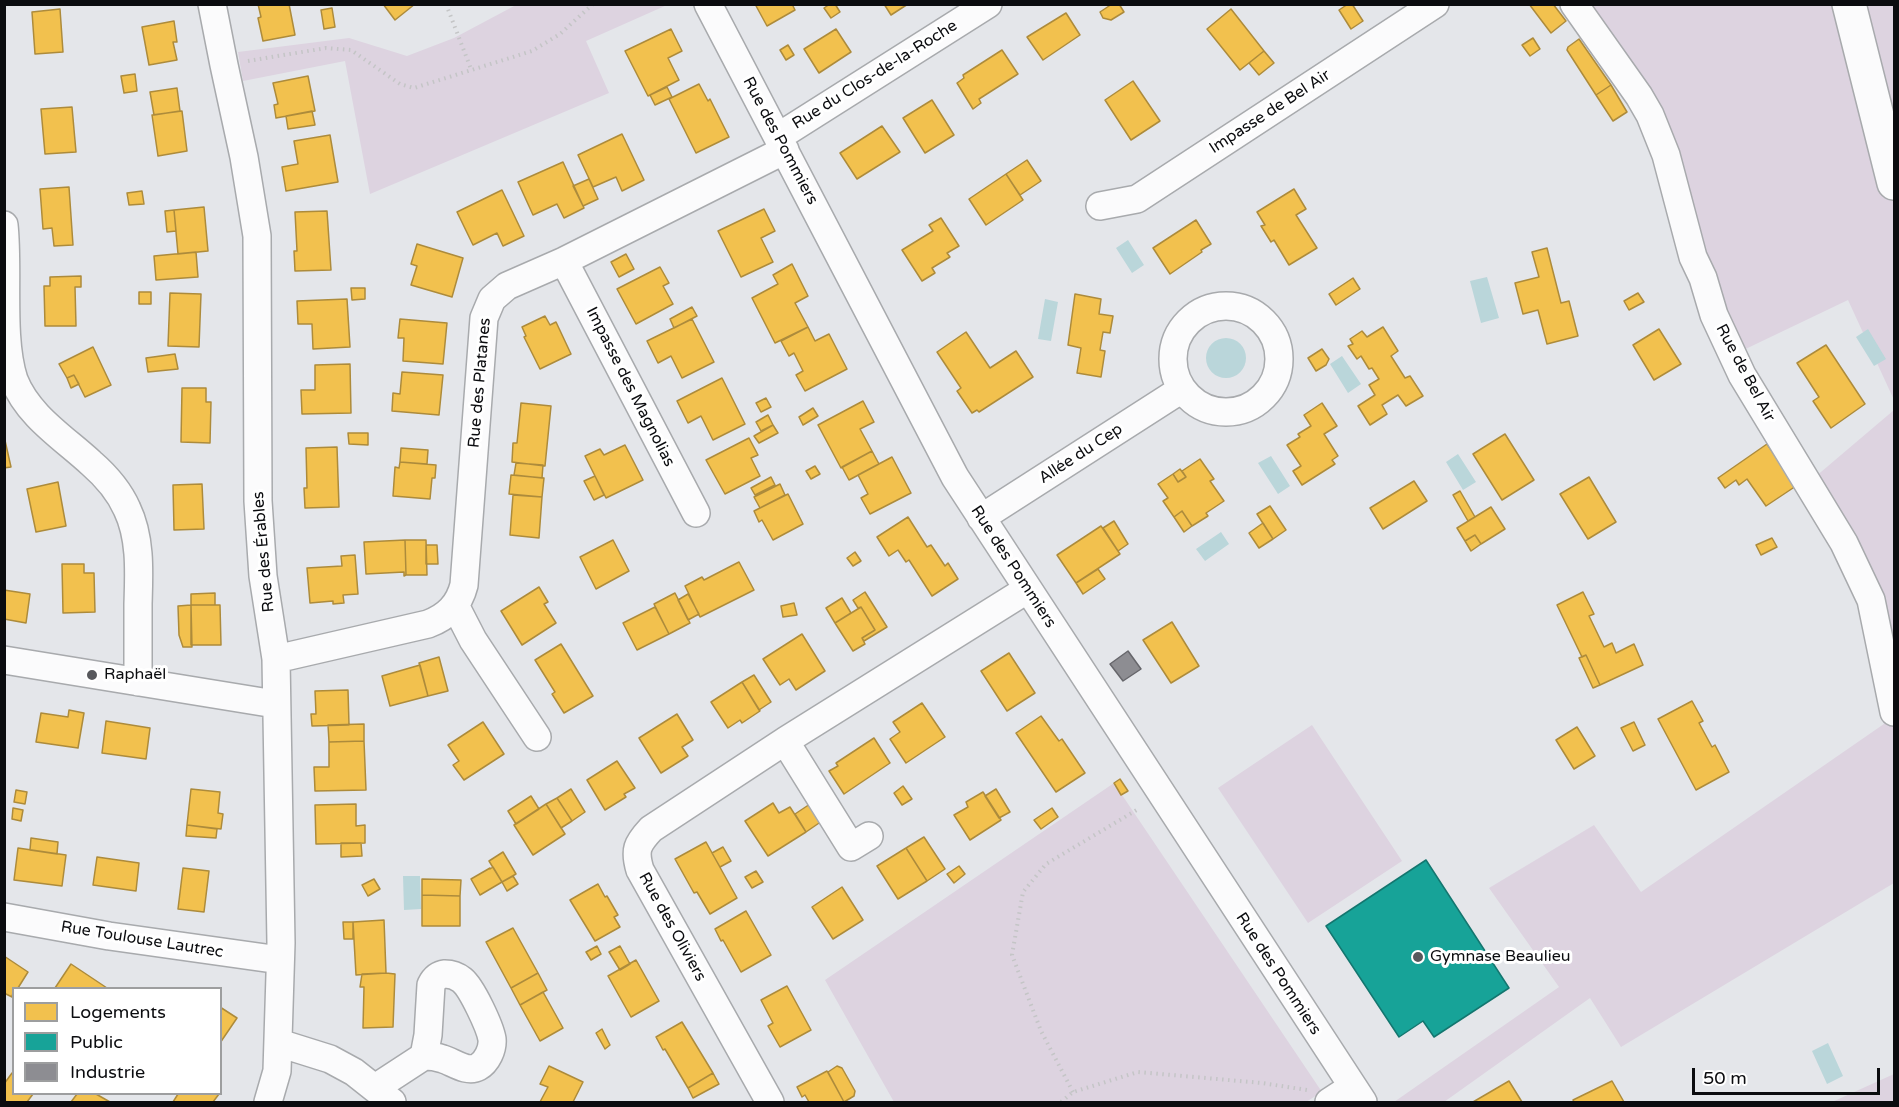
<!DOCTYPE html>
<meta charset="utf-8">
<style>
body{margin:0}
#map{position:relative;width:1899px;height:1107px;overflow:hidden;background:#e4e6ea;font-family:"Varela Round",sans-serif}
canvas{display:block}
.frame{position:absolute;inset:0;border:6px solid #0b0c0f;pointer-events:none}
.legend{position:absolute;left:12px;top:987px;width:210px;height:108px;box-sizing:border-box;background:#fff;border:2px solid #9d9e9f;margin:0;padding:8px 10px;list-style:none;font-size:18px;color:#0b0c0f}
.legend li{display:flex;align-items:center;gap:12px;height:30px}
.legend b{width:30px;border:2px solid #9d9e9f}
.scale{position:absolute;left:1692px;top:1068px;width:188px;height:27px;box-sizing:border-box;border:3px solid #0b0c0f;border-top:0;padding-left:8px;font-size:18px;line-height:21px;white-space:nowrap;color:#0b0c0f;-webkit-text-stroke:4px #fff;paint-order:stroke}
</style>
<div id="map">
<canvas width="1899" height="1107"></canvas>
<div class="frame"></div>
<ul class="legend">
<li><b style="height:16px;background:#f2c14e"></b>Logements</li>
<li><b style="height:16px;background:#17a398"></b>Public</li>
<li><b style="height:16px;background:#8d8d92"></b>Industrie</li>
</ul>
<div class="scale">50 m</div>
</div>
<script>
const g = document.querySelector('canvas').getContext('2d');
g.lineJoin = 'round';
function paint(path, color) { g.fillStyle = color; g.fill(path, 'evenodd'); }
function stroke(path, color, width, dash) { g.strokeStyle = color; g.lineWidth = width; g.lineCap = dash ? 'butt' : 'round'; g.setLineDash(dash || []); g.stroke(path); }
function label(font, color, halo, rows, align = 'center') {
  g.font = font + ' "Varela Round",sans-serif'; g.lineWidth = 6; g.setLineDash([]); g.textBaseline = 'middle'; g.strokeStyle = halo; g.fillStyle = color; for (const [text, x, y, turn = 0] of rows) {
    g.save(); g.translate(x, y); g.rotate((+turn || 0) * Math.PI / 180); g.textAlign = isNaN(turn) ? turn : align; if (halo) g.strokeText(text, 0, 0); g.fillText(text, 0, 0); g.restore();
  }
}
paint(new Path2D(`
 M516 5H667L586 41 609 93 370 194 345 61 243 81 238 52 349 38 407 56 454 38Z
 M1572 5H1894V400L1848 300 1733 355 1666 155Z
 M1894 410V712L1871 600 1808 483Z
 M1894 717V883L1621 1047 1590 998 1444 1102H1394L1559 987 1489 888 1594 825 1641 892Z
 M1312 725 1402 861 1308 923 1218 788Z
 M1114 783 1322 1092 1306 1102H894L825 980Z
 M1894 1074V1102H1832Z`), '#ddd3e0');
paint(new Path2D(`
 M1128 240 1144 265 1132 273 1116 248Z
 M1487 277 1499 318 1481 323 1470 281Z
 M1045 299 1058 302 1051 341 1038 339Z
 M1868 329 1886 359 1874 366 1856 337Z
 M1206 358a20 20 0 1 1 40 0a20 20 0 1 1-40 0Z
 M1342 356 1361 384 1348 393 1330 364Z
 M1458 454 1476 482 1463 490 1446 462Z
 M1271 456 1290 486 1278 494 1258 463Z
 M1221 532 1229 544 1205 561 1196 549Z
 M403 876H420L421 909 404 910Z
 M1828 1043 1843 1076 1827 1084 1812 1051Z`), '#bad6da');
const homes = new Path2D(`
 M258 4H289L295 35 263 41 258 18 261 17Z
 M383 4H415L395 20Z
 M755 4H792L795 10 767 26Z
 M830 4H835L840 12 831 18 824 8Z
 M884 4H908L891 15Z
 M1112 4H1119L1124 12 1111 20 1103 18 1100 12Z
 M1348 4H1352L1363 21 1351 29 1339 10Z
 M1529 4H1553L1566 21 1551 33Z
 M332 8 335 27 324 29 321 10Z
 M60 9 63 52 35 54 32 12Z
 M1231 9 1264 51 1240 70 1207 29Z
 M1066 13 1080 35 1043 60 1027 37Z
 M174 21 177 42H173L177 60 149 65 142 27Z
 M671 29 682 51 668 58 679 80 648 96 625 51Z
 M836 29 851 52 819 73 804 49Z
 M1533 38 1540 49 1530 56 1522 45Z
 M1579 39 1611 85 1596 95 1567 50 1568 47Z
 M788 45 794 55 786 60 780 50Z
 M1002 50 1018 74 979 99 981 103 973 109 957 83 964 78 963 75Z
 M1264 51 1274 63 1259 75 1249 63Z
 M135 74 137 91 124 93 121 76Z
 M308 76 315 111 276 118 274 105 278 104 273 83Z
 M1133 81 1160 121 1131 140 1105 100Z
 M699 84 708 101 710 99 729 137 696 153 669 99Z
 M1611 85 1627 112 1613 121 1596 95Z
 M667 87 672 97 655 105 650 95Z
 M177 88 180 111 154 115 150 92Z
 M932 100 954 135 925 153 903 118Z
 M72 107 76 152 45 154 41 109Z
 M182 111 187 151 158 156 152 115Z
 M312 111 315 125 288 129 286 116Z
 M882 126 900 152 857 179 840 153Z
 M622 134 644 180 622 191 616 177 593 187 578 155Z
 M330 135 338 182 286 191 282 167 298 164 294 141Z
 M1027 160 1041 181 1020 195 1006 174Z
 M563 162 584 208 564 218 557 204 533 215 518 182Z
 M1006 174 1023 200 986 225 969 199Z
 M589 179 598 199 583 206 573 186Z
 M69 187 73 245 54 246 52 228 43 229 40 189Z
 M1294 189 1306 209 1296 215 1317 248 1289 265 1274 240 1271 242 1261 226 1265 225 1257 212Z
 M502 190 524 236 503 246 497 233 473 245 457 212Z
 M142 191 144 204 129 205 127 193Z
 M204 207 208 251 178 254 174 210Z
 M764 209 775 231 761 238 773 262 741 277 718 231Z
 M174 210 176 231 167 232 165 211Z
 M327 211 331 270 295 271 294 251H297L295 212Z
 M941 218 959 246 947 253 950 257 932 268 935 273 922 281 902 250 933 231 929 225Z
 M1196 220 1211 244 1201 250 1202 252 1170 274 1153 248Z
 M417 244 463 258 452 297 411 285 417 266 411 264Z
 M1547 248 1561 303 1569 301 1578 336 1547 344 1538 310 1523 314 1515 283 1539 277 1532 252Z
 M196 252 198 277 156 280 154 256Z
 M626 254 634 269 619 277 611 262Z
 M792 264 808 296 795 303 808 327 775 343 752 298 778 284 773 275Z
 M660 267 669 283 663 286 673 304 636 324 617 289Z
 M81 276V287H75L76 326H45L44 286H50V277Z
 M1353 278 1360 289 1336 305 1329 294Z
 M351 288H365V299L352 300Z
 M139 292H151V304H139Z
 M170 293 201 294 199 347 168 346Z
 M1638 293 1644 302 1629 310 1624 301Z
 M1075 294 1101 299 1099 314 1113 316 1110 333 1103 332 1100 350 1105 351 1101 377 1077 373 1081 348 1068 345Z
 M347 299 350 347 313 349 312 324H298L297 301Z
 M692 307 697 316 674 328 670 319Z
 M545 316 550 325 556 322 571 354 540 369 524 337 526 336 522 327Z
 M400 319 447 323 443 364 403 361 404 338H398Z
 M692 319 714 362 682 378 671 356 658 363 647 341Z
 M808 327 815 341 829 334 847 369 805 391 796 375 803 371 794 353 789 356 781 341Z
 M1383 327 1398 351 1391 356 1405 378 1410 376 1423 396 1406 406 1398 395 1382 405 1387 414 1370 425 1358 406 1375 395 1369 385 1379 379 1372 368 1369 369 1361 356 1357 359 1348 346 1353 344 1350 339 1362 331 1367 337Z
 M1659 329 1681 364 1654 380 1633 345Z
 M966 332 990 368 1016 351 1033 377 979 412 977 410 972 413 957 391 961 388 937 352Z
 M1826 345 1865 404 1831 428 1813 401 1819 397 1797 363Z
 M93 347 111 385 85 397 74 375 67 378 59 364Z
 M1322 349 1329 359 1326 365 1316 371 1308 358Z
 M175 354 178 369 148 372 146 358Z
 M350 364 351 413 302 414 301 390H315V365Z
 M402 372 443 375 439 415 392 411 393 393 400 394Z
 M74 375 79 384 71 388 67 378Z
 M722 378 745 424 713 440 701 416 688 423 677 401Z
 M182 388H206V402H211L210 443 181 442Z
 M766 398 771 407 761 412 756 403Z
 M863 401 874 422 860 429 872 451 841 468 818 425Z
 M521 403 551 406 545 466 512 462 513 443H517Z
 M1322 403 1337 426 1324 434 1338 456 1332 460 1335 464 1302 485 1293 471 1301 466 1287 445 1300 437 1298 434 1311 426 1304 415Z
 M813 408 818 416 803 425 799 417Z
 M768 415 773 425 761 431 756 422Z
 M773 425 778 433 759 443 754 436Z
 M348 433H368V445L349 444Z
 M1505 434 1534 480 1502 500 1473 454Z
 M4 436 11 467 4 468Z
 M749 438 758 455 751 458 760 476 725 494 706 460Z
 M1767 444 1796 486 1766 506 1747 479 1739 485 1736 480 1725 488 1718 478Z
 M625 445 643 480 606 498 585 456 600 449 604 455Z
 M337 447 339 507 305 508 304 488H307L306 448Z
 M401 448 428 450 427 464 400 462Z
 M872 451 879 464 849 480 842 467Z
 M892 457 911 493 870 514 861 498 868 494 858 475Z
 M1200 459 1214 479 1210 481 1224 501 1206 513 1208 516 1192 526 1182 511 1174 517 1163 501 1168 498 1158 484 1173 474 1178 482 1186 477 1182 471Z
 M400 462 436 465 435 478H432L430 499 393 496 395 467 399 468Z
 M516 463 543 465 542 478 514 475Z
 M815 466 820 474 811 479 806 471Z
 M1180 469 1186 477 1178 482 1173 474Z
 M511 475 544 478 542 497 509 494Z
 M595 476 604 495 594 500 584 481Z
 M771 477 775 485 755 495 751 488Z
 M1589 477 1616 522 1588 539 1560 494Z
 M1414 481 1427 501 1383 529 1370 508Z
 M58 482 66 526 36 532 27 489Z
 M202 484 204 529 174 530 173 485Z
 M780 484 785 495 760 508 754 497Z
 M1460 491 1475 517 1468 521 1453 495Z
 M788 494 803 524 773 540 762 520 759 522 754 511Z
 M513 495 542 497 539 538 510 535Z
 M1270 506 1286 530 1273 539 1257 514Z
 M1491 507 1505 529 1481 544 1475 535 1465 541 1457 528Z
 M1182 511 1192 526 1184 532 1174 517Z
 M908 517 927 547 931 545 945 566 948 563 958 579 932 596 909 560 906 562 898 550 889 556 877 537Z
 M1114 521 1128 544 1118 551 1103 528Z
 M1263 523 1273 539 1259 548 1249 533Z
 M1101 526 1120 554 1076 583 1057 555Z
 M1475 535 1481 544 1471 551 1465 541Z
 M1772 538 1777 547 1761 555 1756 545Z
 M405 540 406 575 404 576V572L366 574 364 542Z
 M405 540H426L427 575H406Z
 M613 540 629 571 596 589 580 557Z
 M426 545H437L438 564H426Z
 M855 552 861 561 853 566 847 558Z
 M355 555 358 594 343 595 344 603 333 604V601L310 603 307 568 342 566 341 556Z
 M739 562 754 590 700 617 685 586 702 577 704 580Z
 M62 564H84V573H94L95 612 63 613Z
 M1098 569 1105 579 1083 594 1076 583Z
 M539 587 548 602 544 604 556 623 522 645 501 611Z
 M4 590 30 594 26 623 4 619Z
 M865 592 887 627 864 641 862 638 875 630 861 607 858 608 853 600Z
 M1583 592 1594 614 1589 616 1604 647 1612 643 1616 653 1634 644 1643 665 1600 685 1586 655 1582 657 1557 605Z
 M215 593V605H191V594Z
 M675 593 690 623 669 634 654 604Z
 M688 594 699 614 688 620 678 600Z
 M842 598 851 613 835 623 826 608Z
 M794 603 797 615 783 617 781 606Z
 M191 605H220L221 645H191Z
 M191 605 192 647H183L179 635 178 606Z
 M655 607 669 634 637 650 623 623Z
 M861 607 875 630 862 638 865 644 853 651 835 623Z
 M1172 622 1199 666 1171 683 1143 640Z
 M802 634 825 671 796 690 789 679 780 685 763 659Z
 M561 644 593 696 564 713 552 694 555 692 535 660Z
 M1009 653 1035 693 1007 711 981 671Z
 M1586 655 1600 685 1593 688 1579 658Z
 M439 657 448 691 428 696 419 663Z
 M420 665 428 696 390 706 382 676Z
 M754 675 771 702 759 710 742 682Z
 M742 682 760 711 742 723 740 720 728 728 711 702Z
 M348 690 349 725 312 726 311 714H316L315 691Z
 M1692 701 1703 721 1699 723 1712 747 1715 745 1729 772 1696 790 1658 719Z
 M922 703 945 737 906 763 890 739 900 732 893 722Z
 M69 710 84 713 78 748 36 742 41 713 68 717Z
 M677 714 693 740 682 747 688 756 661 773 639 738Z
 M1041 716 1059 741 1062 739 1085 773 1056 792 1016 733Z
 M106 721 150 728 146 759 102 753Z
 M483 722 504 754 464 780 453 765 459 761 448 745Z
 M1634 722 1645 745 1633 751 1621 728Z
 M364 724V741L329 742 328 725Z
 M1577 727 1595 756 1574 769 1556 740Z
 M874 738 890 763 844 794 829 771 838 766 836 763Z
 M364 741 366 790 315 791 314 767H329V742Z
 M617 761 635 788 624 794 626 797 605 810 587 780Z
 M1120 779 1128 791 1121 795 1114 783Z
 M903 786 912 799 902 805 894 793Z
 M191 789 220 792 218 813 223 814 221 829 187 825Z
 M571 789 585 812 572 821 557 798Z
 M996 789 1010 812 999 818 985 796Z
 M16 790 27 792 25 804 14 802Z
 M983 792 1001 820 970 840 954 815 968 807 966 802Z
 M531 796 539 809 516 824 508 811Z
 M557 798 572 821 561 828 546 804Z
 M773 803 779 813 790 807 806 832 768 856 745 821Z
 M356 804V826L365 825V843L316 844 315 805Z
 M546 804 565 834 533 855 514 825Z
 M810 804 822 821 806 832 795 814Z
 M13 808 23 810 21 821 12 819Z
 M1052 808 1058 817 1041 829 1034 820Z
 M187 825 217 829 216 838 186 836Z
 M924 837 945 869 927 881 906 848Z
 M31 838 58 842 57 854 30 850Z
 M706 842 737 898 710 914 697 892 694 893 675 859Z
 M341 843H361L362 856 341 857Z
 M723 847 731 861 720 867 712 853Z
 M18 848 66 855 62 886 14 880Z
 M906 848 927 881 898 899 877 866Z
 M503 852 516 874 502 882 489 861Z
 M97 857 139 863 136 891 93 885Z
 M959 866 965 874 954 883 947 874Z
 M493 867 502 882 480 895 471 879 490 868V869Z
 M183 868 209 871 204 912 178 909Z
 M756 871 763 882 752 888 745 877Z
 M513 876 518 884 507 891 502 882Z
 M374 879 380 889 368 896 362 885Z
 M422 879 461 880 460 896 422 895Z
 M598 884 605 897 607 896 618 915 614 917 620 927 595 941 570 900Z
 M842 887 863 920 833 939 812 907Z
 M422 895 460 896V926H422Z
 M746 911 771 955 741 972 723 940 721 941 715 929Z
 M384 920 386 973 356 975 353 922Z
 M343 922H353V939H344Z
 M513 928 538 973 511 988 486 942Z
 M597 946 601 954 591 960 586 952Z
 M620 946 630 964 620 970 609 952Z
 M4 956 28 972 18 988H14L12 997 4 993Z
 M636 960 659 1001 631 1017 608 976Z
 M71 964 107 988H55Z
 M386 973 395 974 393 1027 363 1028 364 987H360L362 974Z
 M538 973 547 990 520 1005 511 988Z
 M787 986 811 1030 780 1047 768 1026 773 1023 761 1000Z
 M543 992 563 1028 540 1041 520 1005Z
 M220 1007 237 1018 220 1043Z
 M682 1022 713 1073 688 1088 665 1049 663 1050 656 1037Z
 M602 1029 610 1045 605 1049 596 1033Z
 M549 1066 583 1082 573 1102H540L548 1087 540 1084Z
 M837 1066 842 1068 855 1091 854 1096 844 1102 828 1072Z
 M827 1071 844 1102H809L805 1095 802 1097 797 1087Z
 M12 1073H14V1094H33L27 1102H7L4 1100V1084Z
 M713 1073 719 1084 693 1098 688 1088Z
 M1509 1081 1522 1102H1473Z
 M1612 1081 1624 1102H1574L1573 1100Z
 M77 1094H96L110 1102H71Z
 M178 1094H219L213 1102H173Z`);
paint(homes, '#f2c14e');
stroke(homes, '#ad8b3b', 1.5);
const public = new Path2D(`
 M1426 860 1509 988 1434 1037 1423 1021 1399 1037 1326 926Z`);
paint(public, '#17a398');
stroke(public, '#13766f', 1.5);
const industry = new Path2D(`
 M1128 651 1141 669 1123 681 1110 664Z`);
paint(industry, '#8d8d92');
stroke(industry, '#66666b', 1.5);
const minor = new Path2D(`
 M212 4 224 65 244 157 257 236 258 501 263 576 276 659 281 943 277 1071 268 1102
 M708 4 955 477 1363 1102
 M1574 4 1639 96 1650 115 1666 155 1693 257 1703 278 1714 315 1742 375 1844 543 1871 600 1894 712
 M778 137 988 4
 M1100 206 1137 199 1435 4
 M4 225C9 271 0 338 14 380 28 416 64 438 91 463 106 476 119 491 127 509 141 538 139 573 138 604 138 630 138 656 138 682
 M564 261 696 513
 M1173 359a53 53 0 1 1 106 0a53 53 0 1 1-106 0Z
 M981 518 1182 389
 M455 605 473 640 537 737
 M276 659 428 624C447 617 459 605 464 585L484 318 492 299 507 286 564 261 785 150
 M4 660 275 704
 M785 741 851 847 869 836
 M4 917 109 936 280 960
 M279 1043 330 1059 354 1072 392 1102
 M375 1088 424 1056 428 1035 431 985C434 979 437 975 445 974 451 974 457 976 462 980 472 988 490 1027 492 1039 493 1049 487 1062 478 1067 467 1073 453 1062 443 1059 437 1057 431 1056 424 1056
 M770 1102 640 870C634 850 637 844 651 829L785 741 1028 589
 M1329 1102 1352 1087`);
const tertiary = new Path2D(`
 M1849 4 1894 183`);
stroke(minor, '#a8aaad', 30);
stroke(tertiary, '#a8aaad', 36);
stroke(new Path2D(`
 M446 4 471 69
 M248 61 326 48 351 50 400 84 414 88 532 51 560 34 593 4
 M1073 1092 1041 1031 1012 955 1023 892 1046 864 1140 808
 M1061 1102 1073 1092 1138 1072 1262 1083 1307 1090`), '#c4c5c6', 4, [1.5, 4.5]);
stroke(minor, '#fbfbfc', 27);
stroke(tertiary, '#fbfbfc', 33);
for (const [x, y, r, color] of [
 [92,675,6,"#57585c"],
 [1418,957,6,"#57585c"]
]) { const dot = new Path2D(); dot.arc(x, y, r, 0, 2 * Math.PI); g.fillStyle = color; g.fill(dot); stroke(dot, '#fff', 2); }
label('16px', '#0b0c0f', '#fff', [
 ["Rue du Clos-de-la-Roche",875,75,-32],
 ["Impasse de Bel Air",1270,112,-33],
 ["Rue des Pommiers",780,141,62],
 ["Rue de Bel Air",1745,373,62],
 ["Rue des Platanes",480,383,-85],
 ["Impasse des Magnolias",630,387,63],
 ["Allée du Cep",1081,454,-33],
 ["Rue des Érables",264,552,-95],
 ["Rue des Pommiers",1013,567,57],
 ["Rue des Oliviers",672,927,61],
 ["Rue Toulouse Lautrec",142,940,9],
 ["Rue des Pommiers",1278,974,57]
]);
label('16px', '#0b0c0f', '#fff', [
 ["Raphaël",104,675],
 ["Gymnase Beaulieu",1430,957]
], 'left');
</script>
